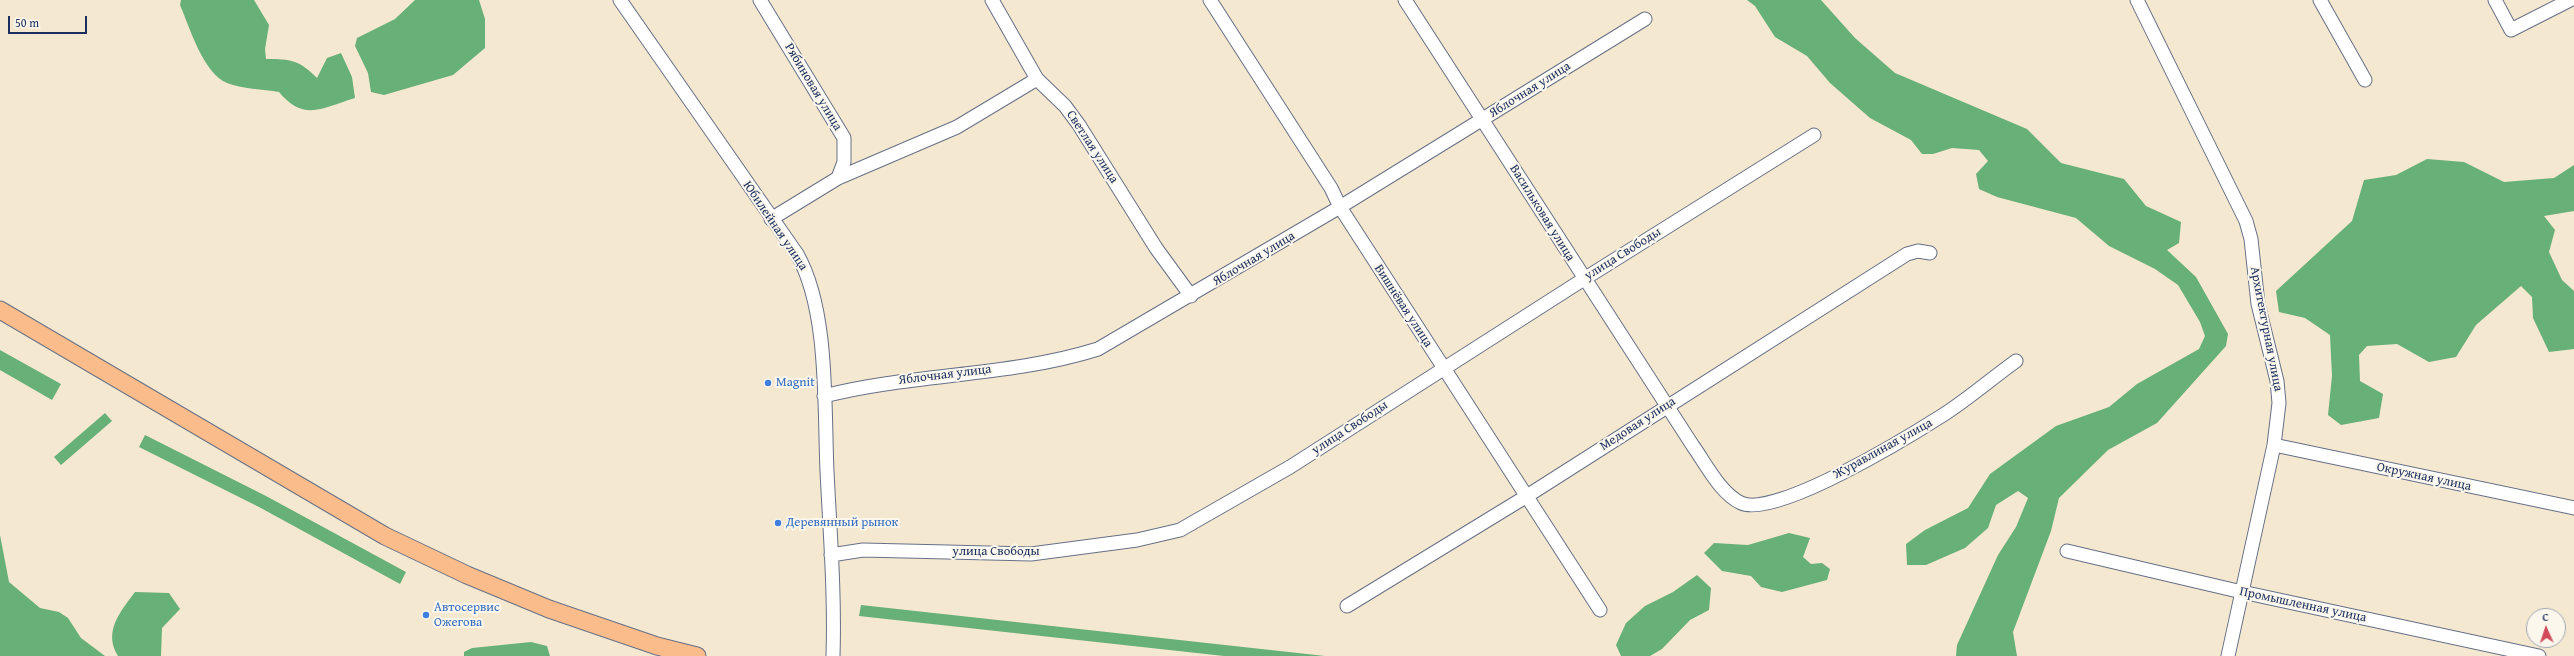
<!DOCTYPE html>
<meta charset="utf-8">
<style>
body{margin:0}
#map{position:relative;width:2574px;height:656px;overflow:hidden;background:#f5e8d0;font-family:"Gentium Book Plus",serif}
canvas{display:block}
.north{position:absolute;left:2526px;top:608px;width:40px;height:40px;box-sizing:border-box;background:#fbf7ec;border:1px solid #a1a7b3;border-radius:50%;rotate:357deg;font-size:11px;font-weight:700;line-height:16px;text-align:center;color:#1b2f5e}
.north::after{content:'';display:block;margin:auto;width:14px;height:18px;background:#d1495b;clip-path:polygon(50% 0,100% 100%,50% 72%,0 100%)}
.scale{position:absolute;left:8px;top:16px;width:79px;height:18px;box-sizing:border-box;border:2px solid #1b2f5e;border-top:0;padding-left:5px;font-size:12px;line-height:14px;white-space:nowrap;color:#1b2f5e;-webkit-text-stroke:3px #fbf7ec;paint-order:stroke}
</style>
<div id="map">
<canvas width="2574" height="656"></canvas>
<div class="north">С</div>
<div class="scale">50 m</div>
</div>
<script>
const g = document.querySelector('canvas').getContext('2d');
g.lineJoin = 'round';
function paint(path, color) { g.fillStyle = color; g.fill(path, 'evenodd'); }
function stroke(path, color, width, dash) { g.strokeStyle = color; g.lineWidth = width; g.lineCap = dash ? 'butt' : 'round'; g.setLineDash(dash || []); g.stroke(path); }
function label(font, color, halo, rows, align = 'center') {
  g.font = font + ' "Gentium Book Plus",serif'; g.lineWidth = 4; g.setLineDash([]); g.textBaseline = 'middle'; g.strokeStyle = halo; g.fillStyle = color; for (const [text, x, y, turn = 0] of rows) {
    g.save(); g.translate(x, y); g.rotate((+turn || 0) * Math.PI / 180); g.textAlign = isNaN(turn) ? turn : align; if (halo) g.strokeText(text, 0, 0); g.fillText(text, 0, 0); g.restore();
  }
}
paint(new Path2D(`
 M181 0H254L269 25 265 49 266 59C291 59 299 60 317 78L327 58 341 53 352 77 355 98C322 108 304 122 279 92 263 89 242 89 227 83 203 73 190 28 180 5Z
 M415 0H479L485 19V48L453 75 384 95 371 92 368 73 355 46 357 38 395 19Z
 M1747 0H1821L1855 38 1895 73 2027 129 2061 163 2124 179 2146 206 2181 222 2179 243 2167 250 2196 277 2228 334 2226 346 2157 423 2108 450 2059 498 2051 531 2013 632 2017 656H1956L1957 645 1998 555 2016 527 2028 498 2018 491 1996 505 1988 528 1965 548 1926 565H1907L1906 544 1925 530 1968 508 1990 474 2056 426 2109 407 2137 384 2199 349 2205 336 2200 322 2178 285 2155 269 2109 246 2076 218 1997 197 1979 189 1976 174 1988 161 1979 150 1952 148 1933 154H1922L1911 140 1870 118 1830 83 1807 56 1775 37 1755 6Z
 M2427 159 2464 162 2504 182 2554 178 2574 165V211L2544 216 2555 230 2549 252 2562 280 2574 291V349L2549 352 2533 318 2532 297 2521 286 2476 325 2456 357 2429 362 2397 344 2367 346 2359 355 2360 381 2383 394 2379 418 2341 425 2328 415 2332 376 2330 335 2305 318 2279 312 2276 291 2352 221 2364 180 2396 175Z
 M0 350 61 384 52 400 0 370Z
 M105 413 112 421 61 465 54 457Z
 M145 435 266 496 406 572 400 584 259 507 139 447Z
 M1789 533 1810 538 1803 557 1811 564 1822 563 1830 569 1827 580 1782 592 1761 587 1751 576 1722 571 1704 553 1714 543 1748 545Z
 M0 535 9 582 40 608 59 612 68 618 81 638 105 656H0Z
 M1697 575 1711 588 1709 610 1690 620 1662 649 1650 656H1621L1616 645 1626 623 1645 606 1673 592Z
 M135 592 169 593 180 609 162 628 161 656H118C103 632 120 612 135 592Z
 M861 605 1325 656H1224L859 616Z
 M531 642 547 646 550 656H464V652L472 648Z`), '#67b077');
const minor = new Path2D(`
 M620 0 797 254C829 310 824 406 827 471 830 533 835 594 833 656
 M760 0 844 138V162L838 178
 M992 0 1037 79 1065 106 1079 125 1156 248 1191 296
 M1210 0 1331 188 1340 207 1600 610
 M1405 0 1693 446C1706 464 1720 493 1741 503 1775 519 1910 436 1943 415 1968 399 1991 379 2016 361
 M2137 0 2246 221 2251 239 2258 304 2277 381 2279 403 2274 445 2228 656
 M2320 0 2365 80
 M2495 0 2511 30 2570 0
 M771 219 838 178 957 127 1037 79
 M824 396C914 373 1009 377 1098 349L1340 207 1645 19
 M2274 445 2574 508
 M2067 551 2242 592 2539 656
 M831 555 863 550 1031 554 1137 540 1180 530 1290 467 1584 279 1814 135
 M1347 606 1527 496 1907 254 1918 251 1930 253`);
const major = new Path2D(`
 M0 310 385 536 467 575 549 609 657 646 697 656`);
stroke(minor, '#677086', 15);
stroke(major, '#677086', 19);
stroke(minor, '#fff', 13);
stroke(major, '#f9bc8a', 17);
for (const [x, y, r, color] of [
 [768,383,4,"#3f7fe0"],
 [778,523,4,"#3f7fe0"],
 [426,615,4,"#3f7fe0"]
]) { const dot = new Path2D(); dot.arc(x, y, r, 0, 2 * Math.PI); g.fillStyle = color; g.fill(dot); stroke(dot, '#fbf7ec', 1.5); }
label('13px', '#1b2f5e', '#fbf7ec', [
 ["Рябиновая улица",813,87,59],
 ["Яблочная улица",1530,90,-32],
 ["Светлая улица",1092,147,57],
 ["Васильковая улица",1542,213,58],
 ["Юбилейная улица",775,226,56],
 ["улица Свободы",1623,254,-32],
 ["Яблочная улица",1254,259,-31],
 ["Вишнёвая улица",1403,306,57],
 ["Архитектурная улица",2266,329,79],
 ["Яблочная улица",945,375,-7],
 ["Медовая улица",1638,424,-33],
 ["улица Свободы",1350,428,-33],
 ["Журавлиная улица",1883,449,-29],
 ["Окружная улица",2424,477,12],
 ["улица Свободы",996,552],
 ["Промышленная улица",2303,605,12]
]);
label('13px', '#366cbe', '#fbf7ec', [
 ["Magnit",776,383],
 ["Деревянный рынок",786,523],
 ["Автосервис",434,608],
 ["Ожегова",434,623]
], 'left');
</script>
